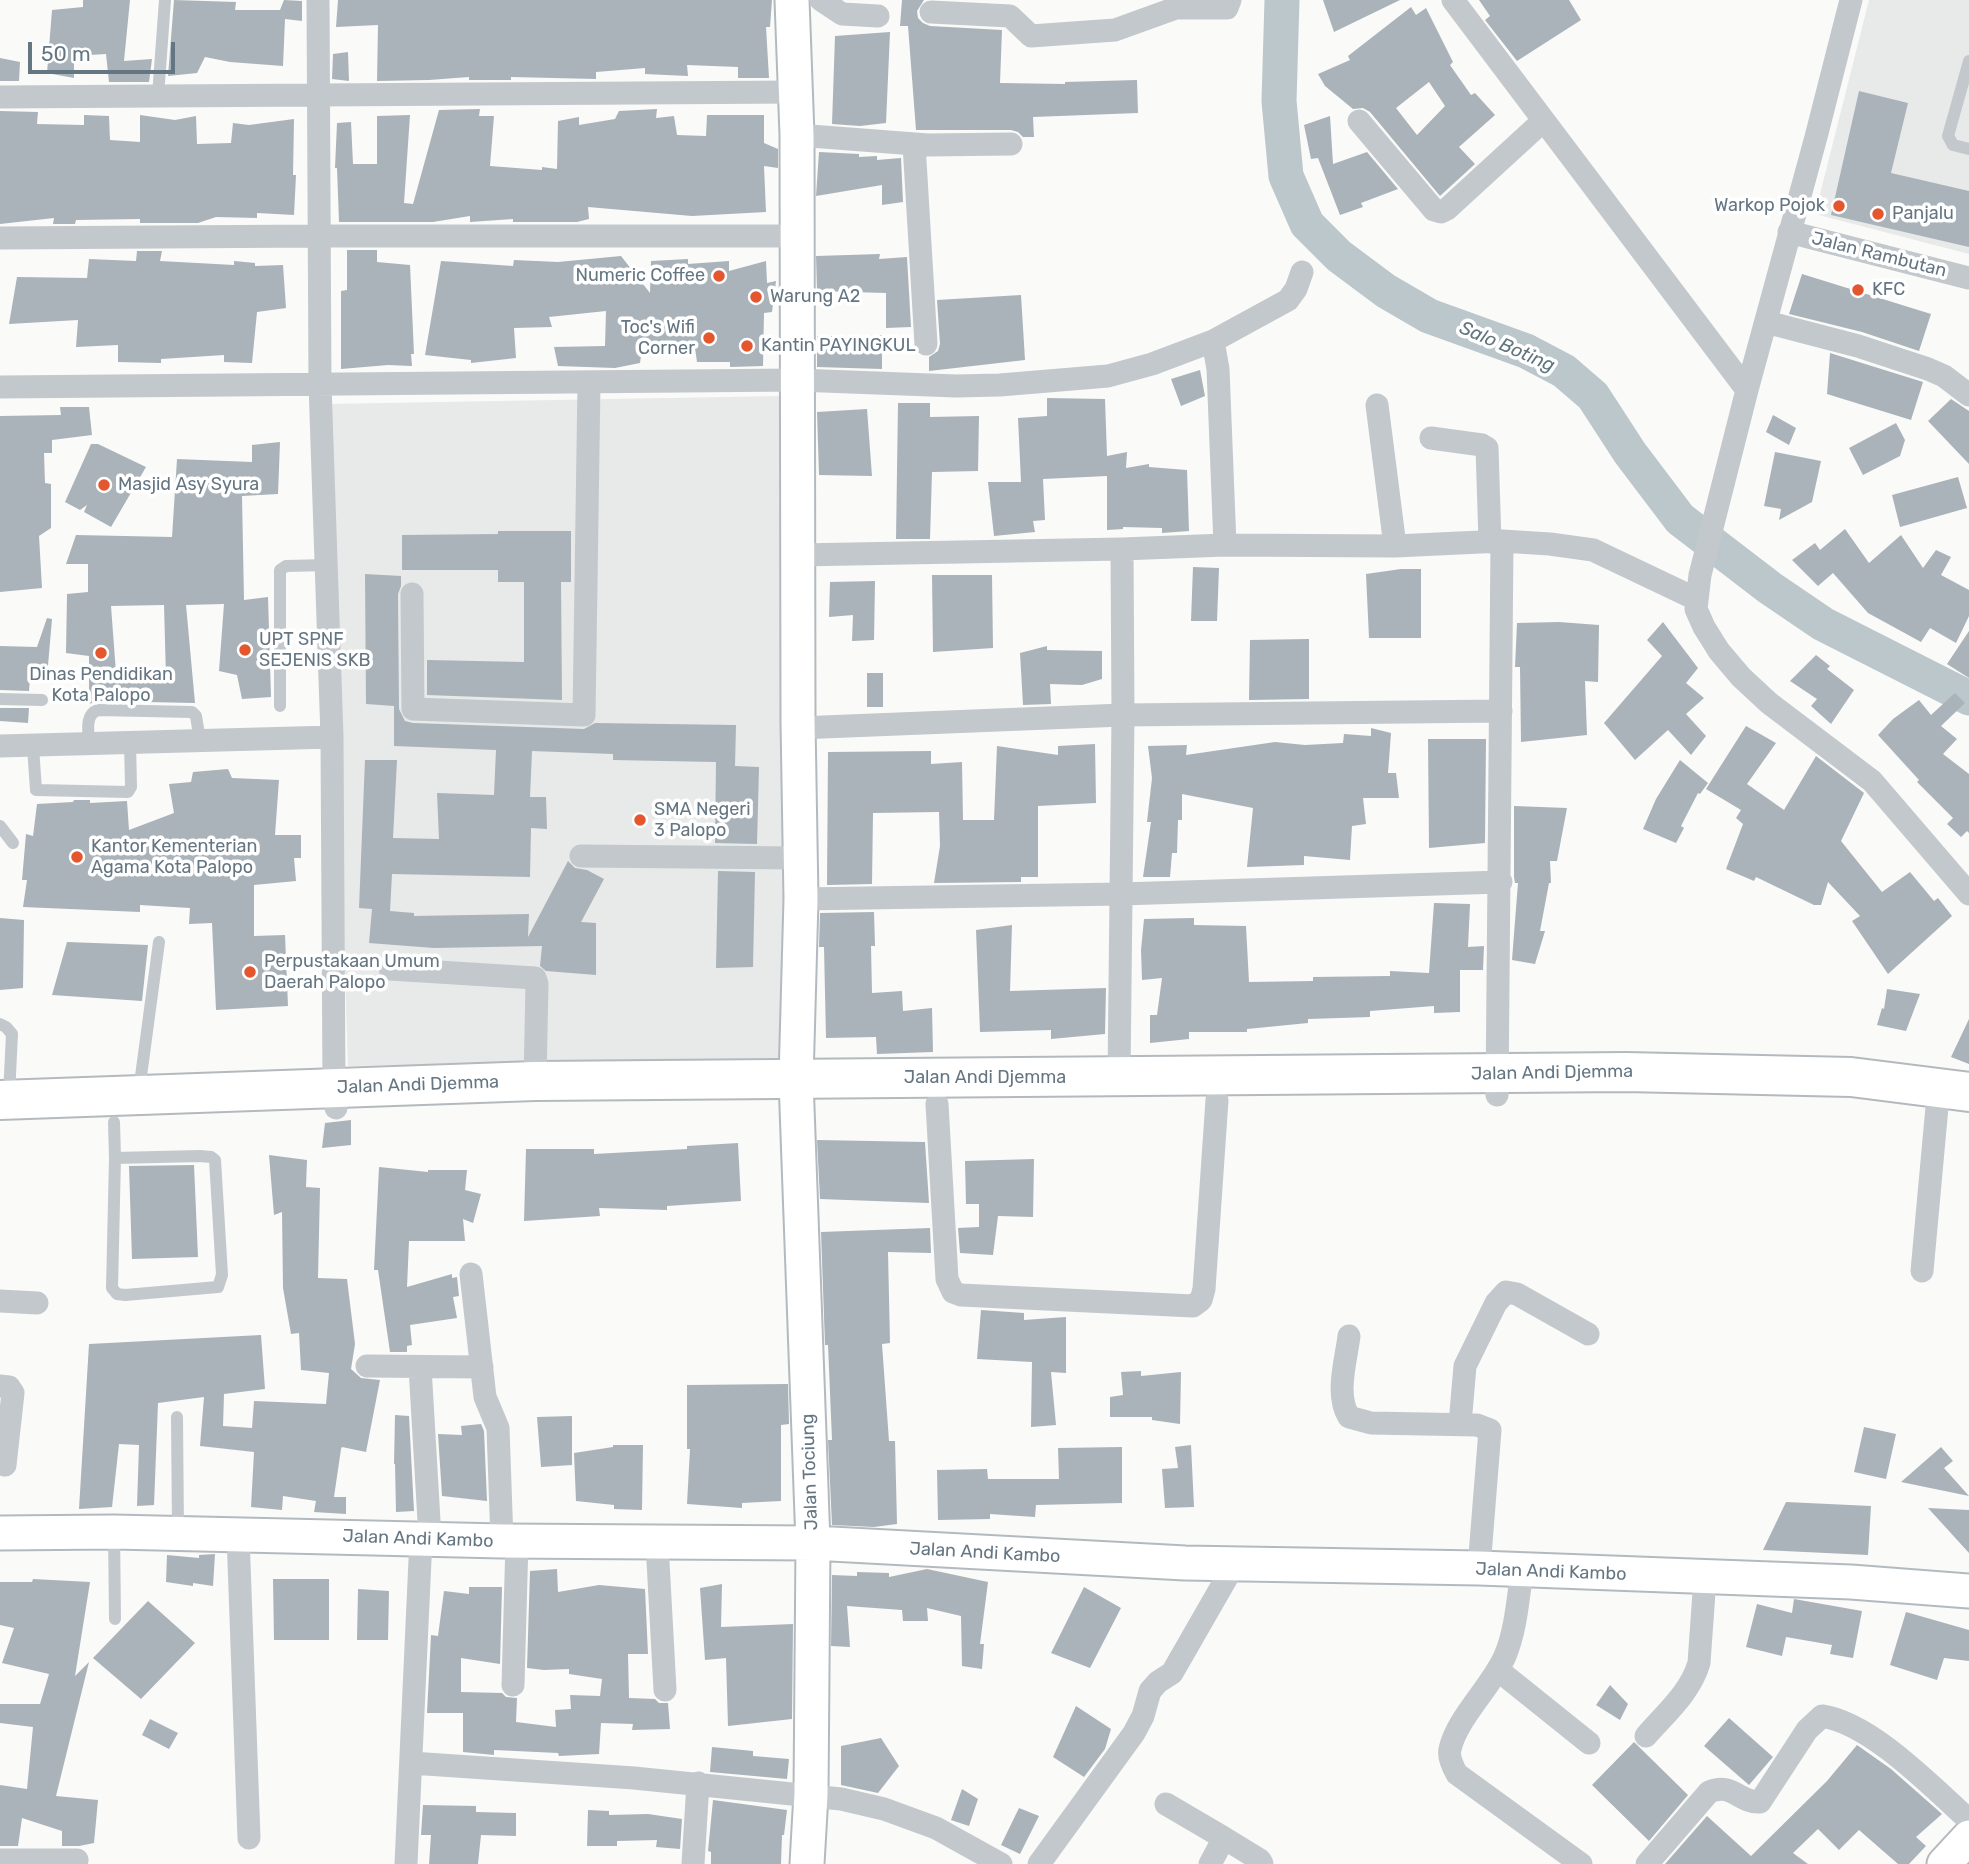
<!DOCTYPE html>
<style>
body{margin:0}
#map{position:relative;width:1969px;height:1864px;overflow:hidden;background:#fafaf8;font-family:Rubik,sans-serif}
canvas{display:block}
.scale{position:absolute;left:28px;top:42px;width:147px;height:32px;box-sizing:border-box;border:4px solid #657683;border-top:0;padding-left:9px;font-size:21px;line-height:24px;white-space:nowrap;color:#657683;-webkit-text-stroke:5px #fff;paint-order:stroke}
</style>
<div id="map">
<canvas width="1969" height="1864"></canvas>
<div class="scale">50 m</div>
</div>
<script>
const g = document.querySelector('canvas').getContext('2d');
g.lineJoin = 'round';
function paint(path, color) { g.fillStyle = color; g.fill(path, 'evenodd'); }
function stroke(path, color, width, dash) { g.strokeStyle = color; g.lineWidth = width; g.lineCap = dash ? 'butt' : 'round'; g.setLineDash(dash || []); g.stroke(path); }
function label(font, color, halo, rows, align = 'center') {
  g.font = font + ' Rubik,sans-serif'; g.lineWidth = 7; g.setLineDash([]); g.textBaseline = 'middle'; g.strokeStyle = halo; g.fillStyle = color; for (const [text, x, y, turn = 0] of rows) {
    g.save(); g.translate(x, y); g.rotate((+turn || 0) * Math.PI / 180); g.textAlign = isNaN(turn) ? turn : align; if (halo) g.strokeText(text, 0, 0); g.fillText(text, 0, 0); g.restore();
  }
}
paint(new Path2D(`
 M1869 0H1969V254L1815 214Z
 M782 396 784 1061 348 1066 327 404Z`), '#e8e9e9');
stroke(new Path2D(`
 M1282 0 1279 101 1286 176 1307 224 1339 256 1386 291 1429 316 1526 351 1564 371 1593 396 1630 453 1680 519 1770 588 1823 624 1969 698`), '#bbc7cb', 35);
paint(new Path2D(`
 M83 0H130L124 61 152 59 149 82H109L106 54 74 56V78L47 73 52 10 83 7Z
 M174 0 236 2 235 10H280L284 0 302 1V21L285 19 283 66 230 62 205 57 197 73 168 76Z
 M338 0H772L770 27H766L769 78H738V67L687 65 688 76 645 74V68L596 72V79L511 77V80H469V77L429 80 377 81 378 25 336 27Z
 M902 0H924L917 11 918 18 923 23 930 26 1002 30 1000 83 1065 84V82L1137 80 1138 113 1033 117 1034 137H1023L1018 132 1011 130H916L908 26H900Z
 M1323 0H1400L1334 32Z
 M1479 0H1569L1581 20 1517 61 1485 20 1490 16Z
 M1411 7 1416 15 1426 8 1453 62 1450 65 1471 95 1475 93 1495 115 1459 147 1475 164 1440 196 1370 112 1363 108 1353 109 1325 86 1318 74 1350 60 1348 56ZM1429 82 1445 106 1417 135 1396 108Z
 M890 32 886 123 860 126 832 124 835 36Z
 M348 52 349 81 332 79 333 54Z
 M0 58 20 62 19 81H0Z
 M1859 91 1908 103 1891 173 1969 191V247L1831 215Z
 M480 109 479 116H494L490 166 542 170V167L557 169 558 121 579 117V125L615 119 619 111 657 109 656 118 674 116 677 135 706 136 707 115H764V143L778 149V168L764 166 766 212 692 216 588 207 589 219 577 222H513V219L470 222V216L433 222H339L337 168H335L337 123 351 122 353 164H377V116L410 115 404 203 413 204 439 110Z
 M0 111 38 112 37 124 84 125V115L109 116 110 140 140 142V115L175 120 196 116 197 144 231 143 233 123 249 125 294 119 293 175H296L294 215 257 213V218L216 217 198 223H140V219L76 220 75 224H53L54 218 0 224Z
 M1330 116 1333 164 1367 152 1398 189 1361 203 1363 207 1340 215 1318 158 1311 159 1304 125Z
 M819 152 859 154V157L877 156V160L901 158 903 202 882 205V185L816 196Z
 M347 250H377V262L410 265 414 354H411L412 366 388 365 341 369V291L347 290Z
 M137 251H162L160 261 234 265V261L255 263V266L283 265 286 308 257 312 252 363 224 362V355L161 359V363L118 362V345L76 347 78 320 9 324 17 277 87 278 89 259 136 261Z
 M880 254 879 259 907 257 911 327 886 328V293L817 291 816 256Z
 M621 256 650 293 651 261 688 259V264L729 261V271L766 261 767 283 776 281 772 312 764 313 763 366 730 367V362H697L695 348 641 356 640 363 615 368 558 366 554 347 605 346 606 311 549 317 552 327 514 328 516 358 471 363V360L425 355 441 261 513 266 514 260 558 262Z
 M1802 274 1931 314 1919 351 1862 332 1789 314Z
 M1021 295 1025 360 929 371V357L938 351 940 344 937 300Z
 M882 335V369L817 367V336H844V338Z
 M1830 353 1923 382 1911 420 1827 394Z
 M1200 370 1205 396 1181 406 1171 379Z
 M1047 398 1105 399 1107 456 1127 452 1126 468 1149 464V467L1187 470 1189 531 1162 533V528L1123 527V529L1107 530V476L1043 479 1045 520 1033 521 1035 532 994 536 988 482H1021L1018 418 1047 416Z
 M1951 399 1969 411V464L1928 421Z
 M898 403H930V417L979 416 978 471 932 472 930 539H896Z
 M60 407H89L92 435 52 440V453H44L45 483 51 484V528L39 536 42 588 0 592V416L61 415Z
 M867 409 872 476 819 475 817 412Z
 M1773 415 1796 428 1789 445 1766 432Z
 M1896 423 1905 440 1900 456 1863 475 1849 448Z
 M280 442 278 494 242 496 244 600 268 597 271 697 242 699 237 675 219 671 224 604 186 605 195 703 98 701 89 704V656L66 653 67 594 88 592V564H66L76 535 172 537 177 459 252 462V445ZM164 605 166 677 116 673 111 606Z
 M91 444H98L146 467 111 527 84 512 87 505 80 510 65 502Z
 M1775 452 1821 461 1812 502 1779 520 1781 509 1764 506Z
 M1958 477 1967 508 1900 527 1892 495Z
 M1845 529 1869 563 1901 535 1923 568 1936 550 1951 557 1941 575 1969 590V616L1956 643 1930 628 1921 642 1868 613 1833 573 1818 586 1792 560 1815 543 1820 550Z
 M498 531H571V582H561L562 700 427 695V660L524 662V582H498V570H402V535L498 534Z
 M1193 567 1219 568 1217 621H1191Z
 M1401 569H1421V638H1369L1366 574Z
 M365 574 401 576V586L398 594 399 709 405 721 413 723 584 729 595 723 736 725 735 766 759 767 757 844 715 843 716 762 613 760V754L532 751 530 797H546L547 829 531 828 530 877 392 874 390 911 414 913V916L529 914 528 937 568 861 575 868 587 870 604 879 581 922 596 923V975L546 971 540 966 542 946 434 948 369 943 372 909 359 908 365 760H397L393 838 439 839 437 793 494 795 496 750 394 746V706L366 704Z
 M932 575H992L993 648 933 652Z
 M875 581 874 640 852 641 853 615 829 617 830 582Z
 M47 618 52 619 47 677 30 678 29 691 0 690V646L37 647Z
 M1559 622 1599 625 1598 682 1585 681 1587 735 1521 742 1520 667H1515L1517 623Z
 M1663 622 1698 668 1686 683 1704 698 1686 714 1706 736 1691 755 1668 730 1635 760 1604 723 1662 656 1647 640Z
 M1969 631V678L1947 664Z
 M1309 639V699L1249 700 1250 640Z
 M1047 646V650L1102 651V679L1082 685 1050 684 1051 704 1023 705 1020 653Z
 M1816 655 1830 666 1827 669 1854 690 1831 724 1811 706 1817 699 1790 681Z
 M867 673H883V707H867Z
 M1955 693 1965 703 1941 726 1957 739 1943 754 1969 774V833L1967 831 1961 837 1947 824 1953 818 1917 782 1919 780 1878 735 1893 719 1919 700 1931 715Z
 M0 708H29L28 723 0 721Z
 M1746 726 1776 743 1747 784 1784 810 1816 756 1864 793 1841 841 1882 892 1910 872 1934 901 1938 898 1952 916 1888 974 1852 921 1860 916 1828 882 1821 905H1814L1756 877 1754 881 1726 869 1743 824 1736 818 1741 810 1706 789Z
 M1371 728 1391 733 1388 773H1396L1399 798H1363L1366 824 1352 826 1350 860 1304 856V865L1247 867 1253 808 1182 794V820H1178L1177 853H1172L1170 877H1143L1151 822H1147L1152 778 1148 746 1187 745 1186 755 1275 742 1305 745 1343 743 1344 734 1371 736Z
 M1428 739H1486L1485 843 1429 848Z
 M1095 744 1096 803 1038 806V877H1021V882L934 883 940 846 939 812 873 813 872 884 827 885 828 752 931 751V764L962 762 963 820H994L997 746 1058 755V746Z
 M1680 760 1708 783 1700 794 1698 793 1681 826 1684 828 1676 843 1643 829 1656 799Z
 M228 769 232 778 279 780 275 835H301V858H294L296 881 254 885V936L285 935 288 1006 216 1010 212 923 189 924 190 908 140 905V912L23 907 27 880H22L26 834 33 836 37 804 73 802 74 800H90V803L127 801 129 830 174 813 169 784 191 782 193 772Z
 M1514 806 1567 808 1557 861H1550L1551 883H1549L1540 931H1545L1535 964 1512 960 1518 883H1515L1514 877Z
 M718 871 755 872 753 967 716 968Z
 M1434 903 1470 904 1468 947 1484 946 1483 970H1460V1012L1434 1013V1006L1370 1011V1017L1308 1019V1023L1247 1029V1032H1189V1039L1150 1043V1015H1157L1162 978 1142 980 1141 950 1144 919 1194 918V925L1246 926 1249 982 1313 981V977L1390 976V971L1429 973Z
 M874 912 875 946H871L872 993 902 991 903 1011 932 1008 933 1052 877 1054 876 1037 826 1038 824 947H819L820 913Z
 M0 918 24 920 23 988 0 990Z
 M1012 925 1010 991 1106 988 1105 1034 1051 1039V1030L980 1032 976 930Z
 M67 942 148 945 142 1001 52 995Z
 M1887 989 1920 994 1906 1031 1877 1025 1882 1008 1884 1009Z
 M1969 1019V1064L1951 1057Z
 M351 1120V1145L322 1148 325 1123Z
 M817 1140 925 1142 929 1203 820 1199Z
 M738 1143 741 1201 667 1206V1210L599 1208 600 1216 524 1221 526 1149H594V1154L687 1149V1146Z
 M269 1155 307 1160 306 1187 320 1188 318 1278 347 1279 355 1344 351 1369 361 1378 380 1380 366 1452 342 1447 341 1449 334 1497H346V1514L314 1512 316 1501 283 1496 282 1510 251 1507 254 1452 200 1446 204 1397 158 1403 154 1505 137 1506 139 1445 119 1444 112 1507 79 1509 89 1344 261 1335 265 1389 224 1394 223 1426 252 1428 254 1401 326 1404 329 1373 301 1370 299 1333 291 1334 283 1288 282 1212 274 1215Z
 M1034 1159 1033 1217 998 1216 993 1255 960 1253 958 1228 979 1227V1204H966L965 1161Z
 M194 1165 198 1257 132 1259 129 1166Z
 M379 1167 428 1172V1170H467L465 1190 481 1194 473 1223 463 1219 465 1241H409L407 1287 452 1274V1278L457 1277 459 1296 453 1297 457 1318 410 1325 412 1345 407 1346V1352H390L378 1270H374Z
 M930 1228 931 1253 888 1252 890 1343 882 1344 889 1441H895L897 1524 874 1527 832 1525 828 1440H832L828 1345H825L821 1232Z
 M981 1310 1024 1313V1320L1066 1317V1373L1051 1372 1056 1425 1031 1427 1032 1362 977 1359Z
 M1141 1371V1376L1181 1372 1180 1424 1152 1420V1417H1110V1397L1123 1395 1121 1372Z
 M788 1384 789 1424 781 1425V1501L742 1503V1508L687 1504 690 1449H687V1385Z
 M395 1415 409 1416 414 1511 396 1512 395 1464H394Z
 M572 1416V1465L541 1467 537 1417Z
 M481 1424 484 1431 487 1501 442 1496 438 1434 462 1435 461 1426Z
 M1864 1427 1896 1434 1886 1479 1854 1472Z
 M613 1445H643L642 1510 614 1509V1505L576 1501 574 1453 613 1447Z
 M1191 1445 1194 1507 1165 1508 1162 1469 1178 1468 1175 1447Z
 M1122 1447V1503L1036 1505 1035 1517 990 1514V1519L938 1520 937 1470 987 1469 988 1479H1059L1058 1448Z
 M1941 1447 1953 1461 1944 1468 1969 1496 1901 1482Z
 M1786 1502 1871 1506 1868 1555 1763 1550Z
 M1928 1508 1969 1510V1553Z
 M215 1554 213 1586 193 1583V1586L166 1582 167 1555 199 1558V1555Z
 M557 1569 558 1592 599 1585 645 1589 648 1654H628L629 1698 655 1699 659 1703H668L670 1729 632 1730 633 1724 601 1723 599 1754 559 1756 558 1753 494 1750V1755L463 1752V1713H427L431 1635 438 1636 444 1591 469 1594V1587H502L500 1664 461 1658V1692L502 1693 506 1697 517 1698 516 1722 556 1727 555 1710 571 1709 570 1695 600 1696 602 1679 569 1674V1669L544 1670 527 1668 530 1571Z
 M927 1569 988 1582 980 1644H984L982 1669 962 1666 961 1616 927 1608 928 1621H903L902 1610 847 1606 850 1647 831 1646 832 1575 857 1576V1572L889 1573V1577Z
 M33 1579 90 1582 75 1676 89 1662 56 1796 98 1800 94 1843 79 1846H62V1831L22 1818 18 1846H0V1785L27 1789 33 1727 0 1723V1704H40L49 1674 2 1663 14 1628 0 1625V1582H32Z
 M273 1579H329V1640H274Z
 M722 1584 721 1627 793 1624 792 1719 728 1726 726 1658 705 1660 700 1588Z
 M1084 1587 1121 1608 1090 1668 1051 1653Z
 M358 1589 389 1591 388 1640H357Z
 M1794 1599 1862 1611 1853 1658 1830 1654 1832 1645 1786 1637 1782 1656 1746 1647 1757 1604 1792 1613Z
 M148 1601 195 1643 141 1699 93 1658Z
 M1906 1612 1969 1630V1661L1944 1658 1937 1680 1890 1665Z
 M1610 1685 1628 1704 1620 1720 1596 1705Z
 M1076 1706 1111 1729 1105 1749 1084 1777 1053 1757Z
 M1729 1718 1773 1757 1749 1785 1704 1746Z
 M150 1719 178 1733 169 1749 142 1735Z
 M881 1738 899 1766 878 1793 841 1785V1746Z
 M1634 1742 1688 1795 1649 1841 1592 1785Z
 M1857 1745 1891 1769 1942 1814 1916 1837 1926 1846 1909 1864H1898L1859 1830 1839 1850 1818 1829 1793 1853 1808 1864H1665L1707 1816 1751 1856 1827 1781Z
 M712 1747 753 1751V1756L789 1759 787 1779 710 1772Z
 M962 1789 978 1799 969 1826 951 1820Z
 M713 1800 787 1810 784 1835H782L781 1864H711V1852L708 1851Z
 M423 1805 476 1806V1812L516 1813V1836L481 1835 478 1864H429L431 1835H421Z
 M1019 1808 1039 1816 1020 1854 1001 1845Z
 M588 1810 609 1811V1815L648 1814 682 1819 680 1849 656 1847 657 1840 617 1841V1846H587Z`), '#aab3b9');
const secondary = new Path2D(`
 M792 0 797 135 798 722 801 899 796 1080 813 1543 811 1794 807 1864
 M0 1533 114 1532 502 1541 813 1543 1185 1563 1479 1568 1851 1582 1969 1591
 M1944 1864 1969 1837`);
const highway = new Path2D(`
 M0 1100 535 1081 1626 1072 1851 1077 1969 1092`);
stroke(secondary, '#b3babf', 37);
stroke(highway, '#b4b9bd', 42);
stroke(new Path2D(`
 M1969 61 1948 136 1953 145 1969 149
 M158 96 165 0
 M0 699 42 700
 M280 706V570L286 566 328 565
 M89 745C89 732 84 715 98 710L192 712 196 716 200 741
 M33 747 36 790 128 792 131 787 130 743
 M0 826 13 843
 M0 1024 6 1027 12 1034 9 1095
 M139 1091 159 942
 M114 1122 115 1158 112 1288 117 1294 125 1295 218 1287 222 1275 215 1160 211 1157 200 1156 115 1158
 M177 1417 178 1532
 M114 1532 115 1619`), '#c3c8cc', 12);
stroke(new Path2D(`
 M318 0 320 384 332 737 334 1087 336 1108
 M821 0 842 14 878 16
 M1453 0 1747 390
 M1851 0 1816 137 1747 390 1700 575 1696 609 1704 627 1719 651 1741 677 1769 703 1872 781 1969 894
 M931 12 1010 16 1031 36 1115 30 1176 8H1227L1230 0
 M0 97 796 92
 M1359 121 1434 210 1441 212 1447 209 1543 121
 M797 135 928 145 1011 144
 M914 144 926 344
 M1789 232 1969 278
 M0 238 318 236H796
 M1766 322 1858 346 1928 369 1944 376 1969 395
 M0 387 797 380 956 386 1000 385 1108 376 1152 364 1213 341
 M1377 405 1395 546
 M1431 438 1482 445 1487 448 1490 542
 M1225 545 1218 369 1213 341 1288 300 1296 289 1302 272
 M798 555 1122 549 1225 545 1395 546 1502 541 1550 544 1593 550 1696 599
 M412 594 413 709 584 715 589 383
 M798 728 1123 715 1501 711
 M0 746 332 737
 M581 856 800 858
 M801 899 1121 894 1501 882
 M390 969 535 978 537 984 535 1081
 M1119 1077 1123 715 1122 549
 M1497 1095 1502 541
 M937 1104 947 1279 953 1292 961 1295 1193 1306 1201 1300 1204 1289 1217 1100
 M1922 1271 1937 1107
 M471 1274 485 1397 498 1428 502 1541
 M0 1301 37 1303
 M1349 1336C1346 1361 1335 1395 1349 1417L1371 1423 1477 1425 1490 1430 1479 1568
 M367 1366 482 1367
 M420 1367 430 1538
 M0 1386 9 1387 13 1393 5 1465
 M1460 1424 1465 1366 1496 1303 1506 1292 1517 1294 1588 1334
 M238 1535 249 1838
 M657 1543 665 1690
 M1522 1571C1518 1598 1516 1630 1505 1656 1492 1686 1457 1718 1450 1749 1448 1757 1453 1767 1457 1774L1581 1864
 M1498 1670 1589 1743
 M513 1685 517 1541
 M1646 1736C1666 1713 1690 1693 1699 1663L1705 1578
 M411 1763 634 1778 841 1799 884 1809 936 1828 1001 1864
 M1166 1804 1224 1838 1210 1864
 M1224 1838 1260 1860 1262 1864
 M0 1860H77
 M406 1864 421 1538
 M693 1864 698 1783
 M1039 1864 1134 1733 1143 1716 1150 1691 1158 1682 1172 1673 1234 1565
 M1647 1864 1709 1792C1733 1782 1739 1803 1760 1802L1807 1730 1822 1716C1871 1723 1932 1787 1969 1820`), '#c3c8cc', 23);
stroke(secondary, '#fff', 33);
stroke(highway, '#fff', 38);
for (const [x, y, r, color] of [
 [1839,206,7,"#e4572e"],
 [1878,214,7,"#e4572e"],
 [719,276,7,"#e4572e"],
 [1858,290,7,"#e4572e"],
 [756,297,7,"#e4572e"],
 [709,338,7,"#e4572e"],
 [747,346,7,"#e4572e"],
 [104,485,7,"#e4572e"],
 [245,650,7,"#e4572e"],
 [101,653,7,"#e4572e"],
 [640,820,7,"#e4572e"],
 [77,857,7,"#e4572e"],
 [250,972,7,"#e4572e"]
]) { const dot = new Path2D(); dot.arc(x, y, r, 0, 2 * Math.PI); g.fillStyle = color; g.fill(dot); stroke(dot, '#fff', 2.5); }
label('18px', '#657683', '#fff', [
 ["Warkop Pojok",1825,206,"right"],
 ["Panjalu",1892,214],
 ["Numeric Coffee",705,276,"right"],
 ["KFC",1872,290],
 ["Warung A2",770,297],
 ["Toc's Wifi",695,328,"right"],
 ["Corner",695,349,"right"],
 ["Kantin PAYINGKUL",761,346],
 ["Masjid Asy Syura",118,485],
 ["UPT SPNF",259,640],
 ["SEJENIS SKB",259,661],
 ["Dinas Pendidikan",101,675,"center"],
 ["Kota Palopo",101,696,"center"],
 ["SMA Negeri",654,810],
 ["3 Palopo",654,831],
 ["Kantor Kementerian",91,847],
 ["Agama Kota Palopo",91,868],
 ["Perpustakaan Umum",264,962],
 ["Daerah Palopo",264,983]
], 'left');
label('18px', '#657683', '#fff', [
 ["Jalan Rambutan",1879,255,14],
 ["Jalan Andi Djemma",1552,1073,-1],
 ["Jalan Andi Djemma",985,1078],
 ["Jalan Andi Djemma",418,1085,-2],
 ["Jalan Tociung",810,1472,-92],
 ["Jalan Andi Kambo",418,1539,2],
 ["Jalan Andi Kambo",985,1553,3],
 ["Jalan Andi Kambo",1551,1572,2]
]);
label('italic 19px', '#60757c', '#fff', [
 ["Salo Boting",1507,347,23]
]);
</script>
